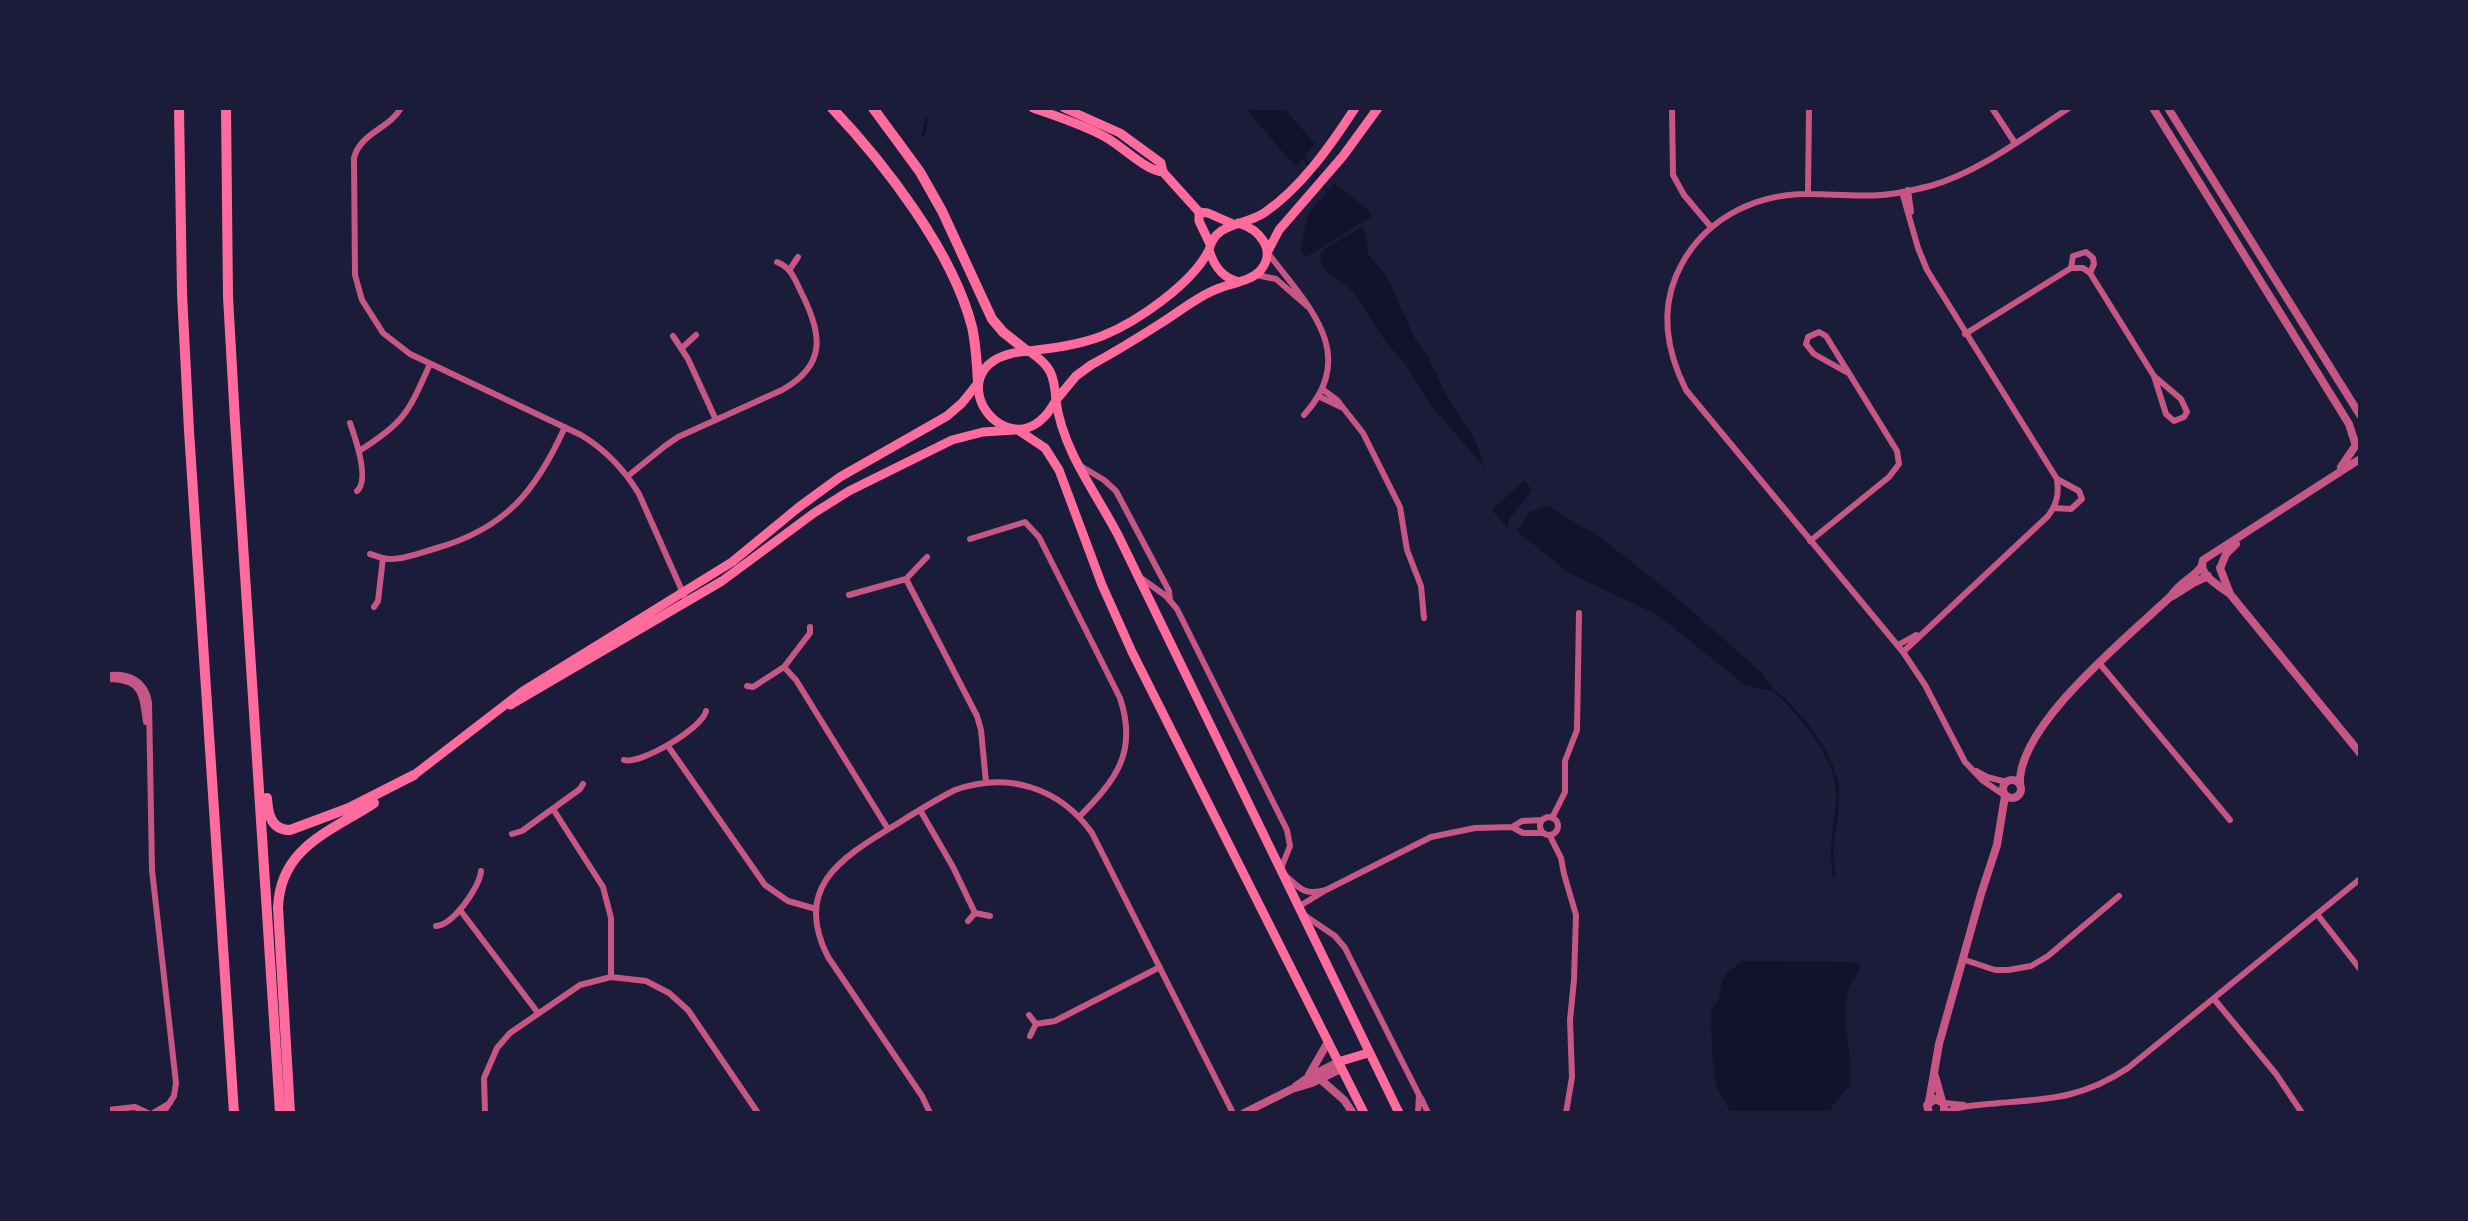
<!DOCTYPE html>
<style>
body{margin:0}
#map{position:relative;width:2468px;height:1221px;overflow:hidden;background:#1b1b3a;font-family:Jost,sans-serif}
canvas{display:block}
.frame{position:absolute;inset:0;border:110px solid #1b1b3a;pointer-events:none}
</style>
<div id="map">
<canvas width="2468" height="1221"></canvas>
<div class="frame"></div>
</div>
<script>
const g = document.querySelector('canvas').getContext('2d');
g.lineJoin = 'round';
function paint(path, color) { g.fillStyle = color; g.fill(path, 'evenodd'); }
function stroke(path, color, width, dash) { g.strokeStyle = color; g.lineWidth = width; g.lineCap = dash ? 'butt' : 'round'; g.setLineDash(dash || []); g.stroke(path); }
paint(new Path2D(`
 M1245 108H1284L1315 144 1296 167Z
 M1334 184 1365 207 1372 216 1306 257 1300 250 1309 213Z
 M1363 227 1366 233 1368 255 1385 273 1415 339 1427 355 1447 396 1475 440 1485 468 1430 404 1406 365 1383 338 1355 294 1345 284 1329 274 1322 266 1320 256 1326 248Z
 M1525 480 1532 491 1509 519 1508 529 1492 510Z
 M1548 506 1601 538 1677 598 1761 672 1776 692 1745 685 1658 615 1569 573 1517 531 1530 512Z
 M1742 961 1849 962 1858 964 1861 968C1857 976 1851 980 1849 988 1839 1021 1854 1053 1850 1086L1834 1103 1829 1113H1731L1716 1086 1712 1050 1711 1011 1719 998 1722 982 1727 973Z`), '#12122b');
stroke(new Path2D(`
 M923 135 927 119
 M1304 158 1328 192
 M1776 692C1800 714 1828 747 1836 780 1840 799 1835 821 1833 840 1832 852 1833 865 1834 877`), '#12122b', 3);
stroke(new Path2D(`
 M401 108C389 129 360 133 354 158L355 275 362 300 383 333 410 354 581 435C606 450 624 469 639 494L687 602
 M1672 108 1673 175 1684 195 1711 227
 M1992 108 2015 143
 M1908 190 1911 212
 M1902 192 1918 248 1927 270 2057 479C2059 494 2057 504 2048 516L1903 652
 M1808 194 1809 108
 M1268 253C1305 303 1361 353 1304 415
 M2071 268 2073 256 2086 252 2093 258 2094 264 2090 273
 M790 269 798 257
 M1256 275 1276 279 1307 306
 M1965 334 2071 268H2083L2090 273 2154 376 2166 414 2174 421 2184 417 2187 412 2181 399 2154 376
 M673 336 688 359 716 420
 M682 348 696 335
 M1322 389 1337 400 1363 433 1400 507 1407 550 1421 586 1424 618
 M1318 396 1341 407
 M350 423C355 437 370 480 357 491
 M359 451C405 422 408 413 430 364
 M1079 465 1104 480 1116 491 1169 591 1170 601
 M628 476 665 446 678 437 782 390C827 365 822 334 802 294 795 280 792 268 777 262
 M2054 508 2071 509 2082 499 2079 491 2057 479
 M970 539 1025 522 1039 537 1120 698C1138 752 1116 780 1079 817
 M1810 541 1889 477 1899 464 1897 451 1826 336 1819 332 1808 337 1806 344 1814 354 1848 373
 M370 554C377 556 384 560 392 559 406 559 423 552 437 548 506 528 536 491 565 427
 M1141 578 1166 596 1177 609 1287 830 1290 846 1280 871C1298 885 1301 897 1326 890
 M906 579 977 716 981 730 986 782
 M849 595 906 579 927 557
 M374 607 378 601 383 558
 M1898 645 1916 635
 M2100 664 2230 820
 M784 667 796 680 888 829
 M108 675C129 673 145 680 149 702L152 870 176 1083 174 1096 163 1113
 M108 679C142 679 142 694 146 722
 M747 686 753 687 784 667 810 633V627
 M668 746 765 885 788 901 816 909
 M624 760C640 765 703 728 706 711
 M1976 771 1987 777 2006 782
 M2004 795 1982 780 1965 762 1925 685 1903 652 1686 390C1668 354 1660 314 1676 276 1699 222 1751 194 1808 194 1832 194 1856 197 1881 195 1897 194 1914 190 1930 186 1978 173 2027 135 2069 108
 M553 809 603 887 611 918V977
 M920 810 953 867 975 913
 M1540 826a9 9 0 1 1 18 0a9 9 0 1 1-18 0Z
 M1552 818 1565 792V761L1577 730 1579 613
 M1512 827 1522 821 1542 820
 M512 834 522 831 580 789 583 784
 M1550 836 1561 858 1564 874 1576 915 1574 980 1570 1020 1572 1077 1566 1113
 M1298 907 1326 890 1431 837 1475 828 1512 827 1523 833H1543
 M460 910 538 1013
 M975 913 990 916
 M2317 914 2360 969
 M1304 915 1335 936 1345 948 1419 1095 1418 1113
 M968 921 975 913
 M436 926C453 925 480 887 481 871
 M1962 959 1995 970H2008L2031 966 2048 956 2119 896
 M2214 999 2276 1074 2302 1113
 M1029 1015 1036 1024 1030 1036
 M1036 1024 1055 1021 1160 967
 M1421 1098 1428 1113
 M1944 1103 1964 1105
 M108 1110 135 1107 148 1113
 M153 1113 170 1103
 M485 1113 484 1078 497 1048 510 1033 580 985 611 977 646 981 669 993 688 1010 758 1113
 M930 1113 922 1096 828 957C793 889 839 859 892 827 913 814 933 801 955 790 1008 771 1060 788 1092 833L1233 1113
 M1944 1113C1961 1105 1980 1105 1999 1103 2050 1099 2083 1098 2128 1068L2360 879`), '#c65784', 6);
stroke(new Path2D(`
 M2153 108 2349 424 2356 446
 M2168 108 2360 415
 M2341 467 2358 442
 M2221 566 2226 554 2236 544
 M2220 568 2230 594 2360 753
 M2230 594C2220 586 2197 575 2203 560L2360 459
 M2173 596 2195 582 2208 576
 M2003 789a9 9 0 1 1 18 0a9 9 0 1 1-18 0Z
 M2020 785C2016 726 2130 635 2171 596 2180 582 2193 578 2201 567
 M1309 1075 1328 1042
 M1935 1076 1942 1101
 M1320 1079 1344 1100 1353 1113
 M1296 1086 1309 1077 1338 1062
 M1929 1102 1939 1044 1981 894 1997 845 2005 796
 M1244 1113 1292 1089 1312 1083 1341 1069
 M1929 1113 1927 1105 1935 1099 1944 1103V1113`), '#c65784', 8);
stroke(new Path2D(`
 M1033 108C1058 117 1084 125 1107 138 1124 148 1145 170 1163 172
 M1064 108 1120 133 1161 163 1163 172 1199 212V221L1210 244
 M1199 212 1208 213 1233 224
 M1268 251 1279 230 1343 156 1378 108
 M1239 282C1222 278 1214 266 1209 250 1215 222 1244 226 1264 213 1301 188 1331 145 1355 108
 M1029 351C1054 348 1078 345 1102 336 1137 322 1192 284 1209 250
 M1056 400 1076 376 1091 365C1113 353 1136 339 1158 325 1178 313 1196 297 1217 289 1231 283 1249 282 1260 271 1278 250 1259 229 1238 223
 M510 705 722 581 814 513 849 491 952 440 983 432 1015 430
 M414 775 523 691 732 562 799 507 840 477 947 416 962 403 978 383`), '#ff6b9d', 9);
stroke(new Path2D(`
 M1029 351C1051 366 1054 374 1056 400 1011 485 922 358 1029 351Z
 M1056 401C1063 451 1095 491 1118 535L1399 1113
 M1018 430 1045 448 1059 470 1102 585 1132 652 1364 1113
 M1338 1062 1368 1053`), '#ff6b9d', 9);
stroke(new Path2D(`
 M179 108 182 294 189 431 234 1113
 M226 108 228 297 235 421 280 1113
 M832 108C885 164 953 252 972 327 976 345 977 364 978 382
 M873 108 920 172 942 211 992 319 1003 332 1027 351
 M267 798C268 814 271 830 290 830L349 808 414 775
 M290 1113 278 908C280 847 330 832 374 803`), '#ff6b9d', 10);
</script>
